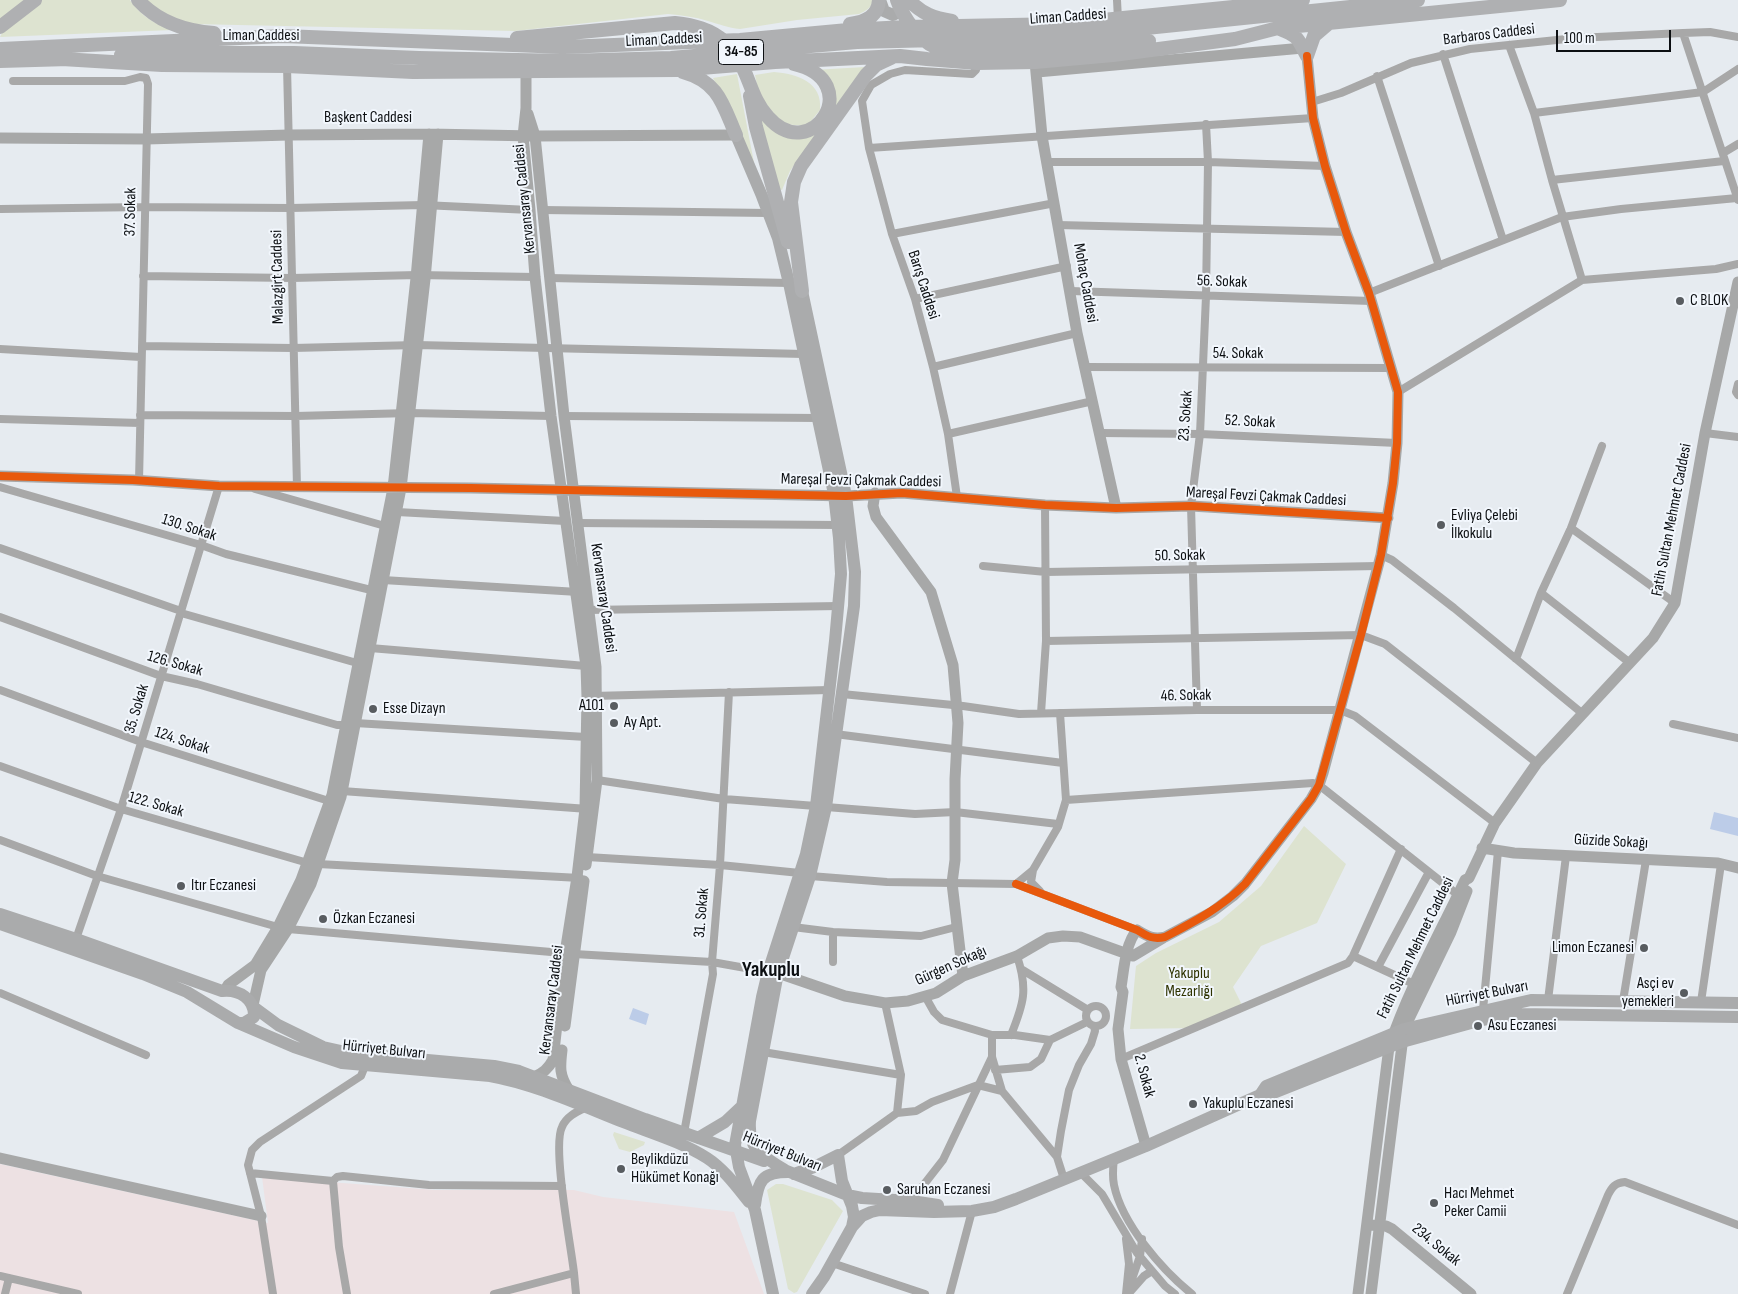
<!DOCTYPE html>
<meta charset="utf-8">
<style>
body{margin:0}
#map{position:relative;width:1738px;height:1294px;overflow:hidden;background:#e6ebf0;font-family:"Sofia Sans Condensed",sans-serif}
canvas{display:block}
.scale{position:absolute;left:1556px;top:30px;width:115px;height:22px;box-sizing:border-box;border:2px solid #0c0f12;border-top:0;padding-left:6px;font-size:15px;line-height:18px;white-space:nowrap;color:#0c0f12;-webkit-text-stroke:4px #f2f7fd;paint-order:stroke}
</style>
<div id="map">
<canvas width="1738" height="1294"></canvas>
<div class="scale">100 m</div>
</div>
<script>
const g = document.querySelector('canvas').getContext('2d');
g.lineJoin = 'round';
function paint(path, color) { g.fillStyle = color; g.fill(path, 'evenodd'); }
function stroke(path, color, width, dash) { g.strokeStyle = color; g.lineWidth = width; g.lineCap = dash ? 'butt' : 'round'; g.setLineDash(dash || []); g.stroke(path); }
function label(font, color, halo, rows, align = 'center') {
  g.font = font + ' "Sofia Sans Condensed",sans-serif'; g.lineWidth = 4; g.setLineDash([]); g.textBaseline = 'middle'; g.strokeStyle = halo; g.fillStyle = color; for (const [text, x, y, turn = 0] of rows) {
    g.save(); g.translate(x, y); g.rotate((+turn || 0) * Math.PI / 180); g.textAlign = isNaN(turn) ? turn : align; if (halo) g.strokeText(text, 0, 0); g.fillText(text, 0, 0); g.restore();
  }
}
paint(new Path2D(`
 M0 1164 268 1223 262 1177 436 1190H574L603 1197 734 1212 764 1294H0Z`), '#ede1e3');
paint(new Path2D(`
 M0 0H25L0 19Z
 M42 0H130C141 16 156 25 173 30L0 37 2 33Z
 M142 0H873C871 8 866 11 859 14L797 20 740 29C728 28 719 24 708 21 695 17 681 15 668 14L515 31 192 24 172 20Z
 M865 67 831 116 813 70Z
 M774 72C797 74 823 82 820 110L807 126 782 124 759 95 755 75Z
 M737 74 755 168 726 103 713 78Z
 M756 111C771 135 789 144 816 134L790 171 782 190 778 189Z
 M1304 826 1346 864 1317 923 1261 946 1233 987 1242 1005 1194 1028 1130 1029 1136 966 1156 953 1219 922 1261 886Z
 M614 1132 645 1142 644 1145 630 1152 619 1149 613 1135Z
 M776 1184H783L832 1200 843 1211 797 1292 794 1293 788 1289 767 1190Z`), '#dde3d0');
paint(new Path2D(`
 M1714 812 1738 818V836L1710 829Z
 M633 1008 649 1014 646 1025 629 1019Z`), '#bccce8');
stroke(new Path2D(`
 M1117 0 1118 19
 M1683 33 1738 200
 M1509 45 1534 113 1552 180 1582 280
 M1443 54 1503 240
 M287 66 297 487
 M1377 76 1439 266
 M13 81H125L140 77 146 78 148 84 139 481
 M1312 102 1341 93 1411 63 1470 49 1576 38 1683 33 1710 32 1738 37
 M1534 113 1703 92 1738 69
 M869 148 1313 118
 M1723 153 1738 144
 M1048 162H1208L1325 166
 M1552 180 1724 161
 M0 209 145 207 291 208 423 205 530 210
 M543 210 768 213
 M1058 225 1346 232
 M892 234 1055 203
 M143 276 292 278 417 275 535 277
 M550 278 789 283
 M1071 291 1371 301
 M1369 293 1562 217 1621 209 1737 198
 M915 299 1067 266
 M142 346 293 348 417 345 804 354
 M0 349 141 357
 M933 367 1077 333
 M1085 367 1391 368
 M1738 384 1736 392 1738 395
 M1398 392 1582 280 1716 269 1738 264
 M140 415 296 416 410 413 551 416
 M564 416 818 418
 M0 419 140 423
 M1101 433 1200 434 1397 443
 M1705 433 1738 437
 M948 434 1093 401
 M0 487 201 545 226 554 371 590
 M255 489 385 526
 M957 497 948 434 933 367 915 299 892 234 869 148 862 101 871 85 890 74 905 70 972 74 976 70 977 63
 M397 512 565 521
 M577 523 838 525
 M1571 528 1675 603
 M0 548 181 611
 M1381 555 1392 560 1454 608 1583 714
 M983 566 1046 572 1378 566
 M383 580 578 592
 M1541 593 1571 528 1602 446
 M588 610 839 606
 M181 613 357 663
 M0 617 161 676 197 684 337 725H346
 M1046 641 1361 635 1385 644 1537 763
 M370 648 586 666
 M1516 659 1541 593 1630 663
 M0 690 141 742 329 801
 M842 694 963 706 1019 714 1197 710H1340L1355 716 1495 823
 M592 696 829 690
 M1197 710 1191 506 1200 434 1206 296 1208 162 1206 124
 M1041 713 1046 641 1045 505
 M1060 713 1066 800
 M355 723 586 737
 M1673 724 1738 738
 M835 734 1063 763
 M0 766 121 809 308 863
 M597 780 724 799 816 806
 M342 791 588 809
 M826 807 915 814 955 812 1058 824
 M0 840 97 876 278 927
 M587 857 720 865 800 873
 M318 864 580 878
 M1033 870 1031 882 1040 891
 M810 876 887 882 1016 884 1033 870 1058 827 1066 800 1313 783 1319 785 1458 895
 M1016 884 1137 930
 M793 927 833 932 921 936 956 927
 M288 929 574 954 712 962 768 972
 M76 939 121 809 219 486
 M1353 956 1414 984
 M833 962V932
 M1378 967 1429 872
 M1021 969 1088 1010
 M0 993 146 1055
 M925 996 934 1012 942 1020 992 1035V1057L1002 1091
 M1548 1000 1566 856
 M1623 1001 1646 860
 M1701 1002 1721 864
 M885 1003 901 1075 897 1113
 M1086 1016a10 10 0 1 1 20 0a10 10 0 1 1-20 0Z
 M1483 1010 1498 851
 M992 1035H1015L1050 1040
 M1011 1035C1024 1003 1028 989 1017 956
 M763 1052 901 1075
 M1121 1059 1348 963 1353 956 1401 849
 M995 1070 1030 1067 1041 1059 1050 1040 1087 1022
 M978 1085 1002 1091 1057 1157
 M684 1133 713 974 712 962 720 865 729 692
 M838 1155 897 1113 916 1111 932 1102 978 1085
 M1114 1158C1113 1167 1112 1176 1114 1185 1122 1224 1162 1270 1192 1294
 M250 1173 333 1181
 M1081 1173 1102 1194 1137 1253 1165 1286 1175 1294
 M1064 1179 1057 1157 1061 1131 1069 1090 1079 1065 1091 1044 1095 1031 1094 1026
 M911 1201 943 1160 992 1057
 M832 1263 925 1294
 M574 1273C571 1246 552 1147 562 1127 566 1117 576 1112 585 1108
 M0 1276 78 1294
 M1130 1285 1140 1256 1142 1239
 M1130 1292 1144 1276 1152 1271
 M5 1294 9 1278
 M273 1294 261 1216 248 1165 252 1150 260 1142 361 1076 365 1066
 M347 1294 339 1247 333 1181 337 1177 343 1176 429 1185 562 1186
 M494 1294 574 1273 576 1294
 M950 1294 972 1211
 M1126 1294 1129 1264 1126 1239
 M1567 1294 1608 1195C1612 1187 1615 1183 1625 1182L1738 1225`), '#a8a8a8', 8);
stroke(new Path2D(`
 M1035 62 1042 136 1077 333 1116 508
 M526 71V108L523 136 530 210 535 277 551 416 586 666 587 697 585 809 577 877 565 953 553 1060C548 1069 543 1073 534 1077
 M1037 72 1303 48
 M528 114 535 136 564 416 596 667 597 780 586 865
 M0 138 146 139 289 135 429 134 535 136 736 135
 M0 476 133 480 219 486 471 488 846 496 902 493 1045 505 1116 508 1191 506 1388 518
 M875 493 873 506 876 517 931 592 953 665 958 723 955 779V860L952 883 963 976
 M1482 848 1514 853 1718 863 1738 868
 M1137 930C1147 936 1153 940 1165 937L1212 912 1233 896 1245 884 1311 799 1319 785 1323 773 1381 555 1393 483 1397 443 1398 392 1369 293 1346 232 1325 166 1313 118 1307 56
 M1137 930C1125 944 1124 970 1121 987L1123 992 1118 1029 1121 1059 1146 1146
 M1133 956 1163 938
 M778 973 845 996 885 1003 908 1001 936 993 963 976 1017 956 1048 938 1063 936 1080 937 1133 956
 M225 990 228 985 255 965 278 927 301 880 332 795 393 488 416 278 429 134
 M253 1005 261 970 288 929 311 884 341 797 401 488 425 279 438 134
 M565 1026 584 881
 M562 1050C560 1067 559 1075 569 1090
 M0 1158 261 1216
 M1371 1225 1386 1226 1392 1229 1471 1294
 M1358 1294 1389 1047C1409 988 1439 935 1465 880L1469 878 1495 823 1537 763 1653 638 1675 603 1705 433 1738 282
 M1371 1294 1404 1029 1451 932 1467 891`), '#a7a8a8', 11);
stroke(new Path2D(`
 M880 0 884 11 893 15 902 10 904 3
 M736 135 762 196 778 238 789 283 834 494 839 538 841 574 835 641 816 806 806 854 768 972 762 997 735 1145 739 1167 755 1210 773 1294
 M0 914 76 939 222 991C239 989 255 999 254 1017L244 1023H238
 M0 924 143 974 187 992 238 1023 294 1047 342 1063 490 1076C535 1084 580 1105 623 1122 651 1133 682 1142 707 1158 724 1169 737 1187 749 1202
 M255 1008 278 1025 323 1047 350 1053 494 1066 519 1071 645 1119 764 1161
 M1260 1095 1266 1086 1404 1029 1531 1000 1738 1003
 M698 1138 725 1122 742 1106
 M782 1169 847 1195 862 1198 911 1201 938 1205
 M788 1172C764 1156 748 1153 750 1121L778 973 810 876 826 807 854 606 855 572 846 496 802 291
 M794 1174 814 1167 838 1155 842 1181 852 1206 854 1217 852 1227 824 1277 812 1294
 M755 1205C758 1181 762 1172 788 1172
 M852 1227 862 1216 871 1212 880 1210 934 1212 972 1211 994 1207 1016 1199 1146 1146 1260 1095 1271 1094 1402 1042 1482 1020 1517 1014 1738 1017`), '#aaabac', 12);
stroke(new Path2D(`
 M138 0C158 22 185 31 214 33
 M897 0C902 15 919 41 935 47 954 54 975 51 996 51 1047 50 1098 46 1149 41
 M909 0C922 14 934 18 952 21
 M850 24C866 22 878 16 879 0
 M0 27 35 0
 M1280 29C1300 37 1297 38 1307 56
 M517 38 675 23C693 25 711 29 725 42
 M0 49 283 36 564 47 740 40 848 30 906 27 1063 24 1303 0
 M121 55 148 53H294L419 58 566 61 671 58 857 42 1059 37 1418 0
 M1307 56 1314 36 1328 24
 M62 59 162 65 287 66 413 72 676 70 775 62 900 56 927 59 977 63 1035 62 1113 55 1235 39 1278 28 1560 0
 M738 59C750 77 751 98 768 117 812 167 867 81 794 64
 M0 61 69 59
 M683 72C719 82 723 105 736 135
 M750 96 756 127 788 242
 M802 291 791 202 794 182 801 166 866 75 876 65 891 58`), '#afb0b2', 14);
stroke(new Path2D(`
 M0 476 133 480 219 486 471 488 846 496 902 493 1045 505 1116 508 1191 506 1388 518
 M1016 884 1137 930C1147 936 1153 940 1165 937 1194 922 1222 907 1245 884L1311 799 1319 785 1361 635 1381 555 1393 483 1397 443 1398 392 1369 293 1346 232 1325 166 1313 118 1307 56`), '#e8590c', 8);
for (const [x, y, r, color] of [
 [1680,301,5,"#585c60"],
 [1441,525,5,"#585c60"],
 [614,706,5,"#585c60"],
 [373,709,5,"#585c60"],
 [614,723,5,"#585c60"],
 [181,886,5,"#585c60"],
 [323,919,5,"#585c60"],
 [1644,948,5,"#585c60"],
 [1684,993,5,"#585c60"],
 [1478,1026,5,"#585c60"],
 [1193,1104,5,"#585c60"],
 [621,1169,5,"#585c60"],
 [887,1190,5,"#585c60"],
 [1434,1203,5,"#585c60"]
]) { const dot = new Path2D(); dot.arc(x, y, r, 0, 2 * Math.PI); g.fillStyle = color; g.fill(dot); stroke(dot, '#f2f7fd', 2); }
for (const [x, y, w] of [
 [741,52,45]
]) { const box = new Path2D(); box.roundRect(x - w / 2, y - 12.5, w, 25, 4); g.fillStyle = '#f2f7fd'; g.fill(box); stroke(box, '#0c0f12', 1); }
label('bold 15px', '#0c0f12', null, [
 ["34-85",741,52]
]);
label('16px', '#0c0f12', '#f2f7fd', [
 ["Liman Caddesi",1068,17,-4],
 ["Barbaros Caddesi",1489,35,-7],
 ["Liman Caddesi",261,36],
 ["Liman Caddesi",664,40,-3],
 ["Başkent Caddesi",368,118],
 ["Kervansaray Caddesi",525,199,-96],
 ["37. Sokak",131,212,-89],
 ["Malazgirt Caddesi",278,277,-91],
 ["56. Sokak",1222,282,2],
 ["Mohaç Caddesi",1085,283,80],
 ["Barış Caddesi",923,285,72],
 ["54. Sokak",1238,354],
 ["23. Sokak",1186,416,-86],
 ["52. Sokak",1250,422,3],
 ["Mareşal Fevzi Çakmak Caddesi",861,481,1],
 ["Mareşal Fevzi Çakmak Caddesi",1266,497,3],
 ["Fatih Sultan Mehmet Caddesi",1672,520,-79],
 ["130. Sokak",189,528,18],
 ["50. Sokak",1180,556,-1],
 ["Kervansaray Caddesi",603,598,82],
 ["126. Sokak",175,664,16],
 ["46. Sokak",1186,696,-1],
 ["35. Sokak",137,709,-73],
 ["124. Sokak",182,741,18],
 ["122. Sokak",156,805,16],
 ["Güzide Sokağı",1611,842,3],
 ["31. Sokak",702,913,-85],
 ["Fatih Sultan Mehmet Caddesi",1416,948,-64],
 ["Gürgen Sokağı",951,966,-24],
 ["Hürriyet Bulvarı",1487,994,-11],
 ["Kervansaray Caddesi",552,1000,-83],
 ["Hürriyet Bulvarı",384,1050,6],
 ["2. Sokak",1144,1076,75],
 ["Hürriyet Bulvarı",782,1152,22],
 ["234. Sokak",1436,1245,39]
]);
label('16px', '#0c0f12', '#f2f7fd', [
 ["C BLOK",1690,301],
 ["Evliya Çelebi",1451,516],
 ["İlkokulu",1451,534],
 ["A101",604,706,"right"],
 ["Esse Dizayn",383,709],
 ["Ay Apt.",624,723],
 ["Itır Eczanesi",191,886],
 ["Özkan Eczanesi",333,919],
 ["Limon Eczanesi",1634,948,"right"],
 ["Asçi ev",1674,984,"right"],
 ["yemekleri",1674,1002,"right"],
 ["Asu Eczanesi",1488,1026],
 ["Yakuplu Eczanesi",1203,1104],
 ["Beylikdüzü",631,1160],
 ["Hükümet Konağı",631,1178],
 ["Saruhan Eczanesi",897,1190],
 ["Hacı Mehmet",1444,1194],
 ["Peker Camii",1444,1212]
], 'left');
label('16px', '#2f3400', '#f2f7fd', [
 ["Yakuplu",1189,974],
 ["Mezarlığı",1189,992]
]);
label('bold 21px', '#0c0f12', '#f2f7fd', [
 ["Yakuplu",771,971]
]);
</script>
